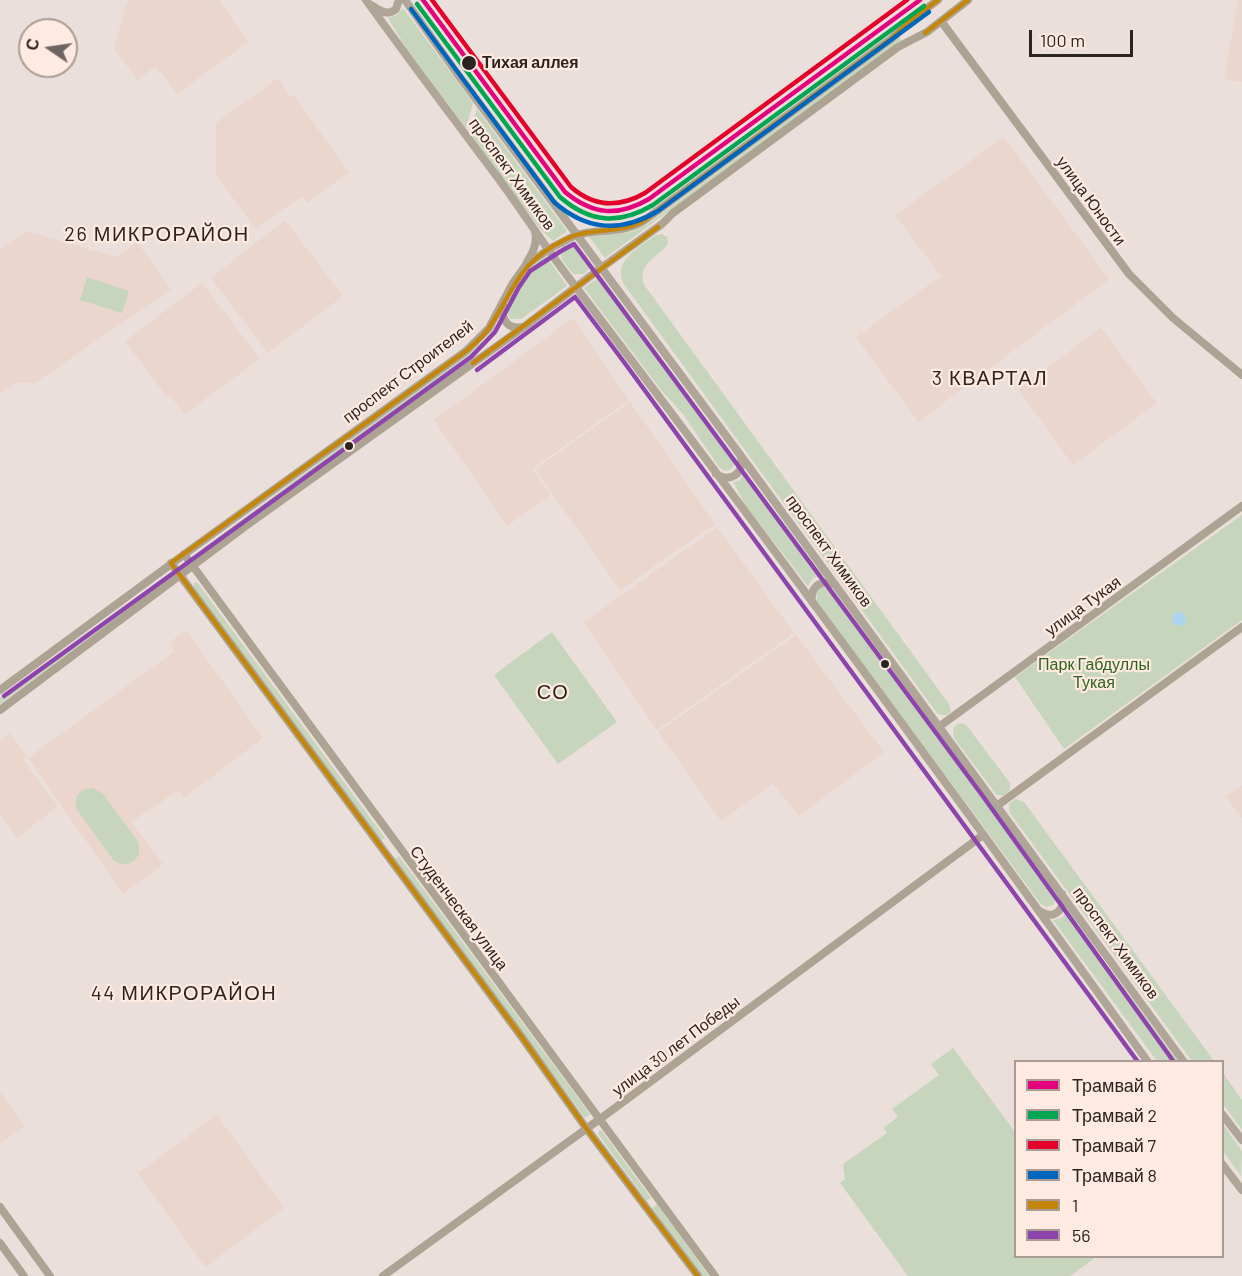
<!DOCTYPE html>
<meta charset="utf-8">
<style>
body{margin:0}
#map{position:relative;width:1242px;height:1276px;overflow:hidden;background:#eadfda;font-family:Barlow,sans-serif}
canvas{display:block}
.legend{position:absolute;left:1014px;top:1060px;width:210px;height:198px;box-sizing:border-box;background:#feeae0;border:2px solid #aa9b94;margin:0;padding:8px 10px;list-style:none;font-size:18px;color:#2c2421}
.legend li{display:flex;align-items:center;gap:12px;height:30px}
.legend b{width:30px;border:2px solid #aa9b94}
.north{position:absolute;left:18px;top:18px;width:60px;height:60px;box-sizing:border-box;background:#feeae0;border:2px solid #aa9b94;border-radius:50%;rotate:283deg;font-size:16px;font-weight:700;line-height:24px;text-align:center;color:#2c2421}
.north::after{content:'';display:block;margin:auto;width:21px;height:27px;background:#6e6562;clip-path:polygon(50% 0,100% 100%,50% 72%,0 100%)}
.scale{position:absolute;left:1029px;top:30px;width:104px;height:27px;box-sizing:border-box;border:3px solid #2c2421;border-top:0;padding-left:8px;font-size:18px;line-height:21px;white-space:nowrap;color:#2c2421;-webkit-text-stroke:4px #feeae0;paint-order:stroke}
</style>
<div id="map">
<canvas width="1242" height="1276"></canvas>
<ul class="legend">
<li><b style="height:8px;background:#e5007d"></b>Трамвай 6</li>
<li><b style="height:8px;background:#00a651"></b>Трамвай 2</li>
<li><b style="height:8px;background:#e4002b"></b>Трамвай 7</li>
<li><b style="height:8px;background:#0065bd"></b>Трамвай 8</li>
<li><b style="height:8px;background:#c48608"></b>1</li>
<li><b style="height:8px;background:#8e44ad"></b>56</li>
</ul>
<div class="north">С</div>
<div class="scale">100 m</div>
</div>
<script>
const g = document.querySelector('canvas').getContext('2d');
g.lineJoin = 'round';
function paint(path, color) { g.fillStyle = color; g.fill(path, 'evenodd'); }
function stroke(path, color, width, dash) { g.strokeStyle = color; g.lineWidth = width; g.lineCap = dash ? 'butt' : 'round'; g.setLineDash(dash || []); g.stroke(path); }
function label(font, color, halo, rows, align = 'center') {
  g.font = font + ' Barlow,sans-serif'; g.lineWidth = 4.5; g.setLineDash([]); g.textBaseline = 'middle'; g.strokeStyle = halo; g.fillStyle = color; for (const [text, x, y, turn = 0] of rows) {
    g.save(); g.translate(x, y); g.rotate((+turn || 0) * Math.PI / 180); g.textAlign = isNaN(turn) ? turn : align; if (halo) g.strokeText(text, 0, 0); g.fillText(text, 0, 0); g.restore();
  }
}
paint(new Path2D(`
 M130 0H219L248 42 177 94 162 73 160 74 155 67 137 80 114 48 127 2Z
 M1238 0H1242V82L1224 79Z
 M278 78 291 97 294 96 349 172 307 203 302 196 255 229 216 174V123Z
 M1004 137 1109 279 918 422 856 337 861 334 859 331 861 329 863 332 941 276 895 215Z
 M285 220 343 296 268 353 211 278Z
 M26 231 116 257 137 242 171 289 35 383H15L0 394V250Z
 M202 283 260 359 185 414 169 395 166 396 125 341Z
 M573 318 629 400 532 469 551 495 507 526 434 420Z
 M1101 328 1157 403 1073 465 1018 389Z
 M630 402 715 524 620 590 535 469Z
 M717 527 794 633 657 730 584 622Z
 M186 630 263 738 184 798 179 790 131 822 163 864 123 894 28 758 175 651 170 642Z
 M796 635 884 752 799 816 773 784 721 821 658 732Z
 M10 733 27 756 23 760 58 806 17 838 0 813V741Z
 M1242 785V818L1226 797Z
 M0 1092 25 1126 0 1144Z
 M217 1115 284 1208 205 1267 138 1173Z`), '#ebd6cd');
paint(new Path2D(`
 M403 8 473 103 466 128 406 48 388 18 397 15Z
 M900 37 901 41 605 258 589 237 630 232 645 226Z
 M477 109 567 231 553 241 540 229 470 135Z
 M662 234 667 237 668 244C657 258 635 265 645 286L949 704 951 711 947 715H941L937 713 623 283C613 260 640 247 656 235Z
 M568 244H576L588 260 589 269 584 274H573L562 260 560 251 563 246Z
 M546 256 567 286 521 319H511C495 300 532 266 546 256Z
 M601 276 733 457 735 463 731 469 725 471 719 467 683 414 661 390 584 288Z
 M87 277 129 291 122 313 80 300Z
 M483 341H486L488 344 203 553 201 550Z
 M745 473 823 575 813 578 808 586 746 506 733 482 739 481Z
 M1242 515V620L1064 749 1015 677Z
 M165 577 168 581 0 704V698Z
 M197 582 385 838 381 841 194 587V583Z
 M822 587 832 590 1055 892 1057 899 1053 905 1046 907 1040 903 817 602V591Z
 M552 632 617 722 558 764 494 675Z
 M963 723 967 726 1010 783V790C1006 795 1002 797 996 794L954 738 953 729 957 724Z
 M93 788 103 794 137 840 139 845V854C133 865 124 867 114 861L77 810C73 797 80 788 93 788Z
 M1015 799 1024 802 1214 1061H1192L1010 813 1009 804Z
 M399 856 590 1114 585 1118 395 859Z
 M1067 911 1178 1061H1157L1053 920 1062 918Z
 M953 1048 1015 1132 1016 1256 1096 1257 1070 1276H908L840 1183 845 1179 843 1164 887 1133 883 1128 898 1117 892 1109 939 1075 931 1064Z
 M1223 1073 1242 1100V1130L1223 1104Z
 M1222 1123 1242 1151 1241 1176 1223 1151Z
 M599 1130 602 1131 651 1198 647 1201 598 1134Z
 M657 1204 709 1276H702L652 1208Z`), '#c7d5bc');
paint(new Path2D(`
 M1172 619a7 7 0 1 1 14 0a7 7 0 1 1-14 0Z`), '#add5f2');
stroke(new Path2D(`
 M941 21 1129 274 1173 318 1242 375
 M576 235C599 229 622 233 642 222L891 39 916 16 938 0
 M527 262C533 253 538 242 535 231
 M601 268 662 224 673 213 898 47 927 32 968 0
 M503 306C501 320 508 330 523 327
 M184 554 715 1276
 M171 563 521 1036 586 1128 698 1276
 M0 690 197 545 466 351 489 328 513 283 525 266 549 249
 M0 710 247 525 525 326 576 287
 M940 726 1242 506
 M998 805 1242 627
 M0 1207 50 1276
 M0 1243 24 1276
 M383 1276 615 1108 983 835`), '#ada393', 8);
stroke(new Path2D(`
 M366 0C407 57 450 114 492 170 519 205 542 243 569 278 766 536 958 798 1148 1062
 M405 0 456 72 741 456 1184 1062
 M371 5C380 10 387 17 396 9L399 0
 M549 249 576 235
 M576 287 601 268
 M716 474C730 483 744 474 741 457
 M812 602C810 587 821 578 835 585
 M1041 912C1051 918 1060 914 1063 903L1062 894
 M1222 1114 1242 1140
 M1222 1164 1242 1190`), '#b0a698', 8);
stroke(new Path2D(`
 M925 33 968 0
 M473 363 658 227
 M698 1276 586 1128 521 1036 171 563 466 351C474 344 483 337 489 328 516 288 517 263 566 239 590 227 618 234 642 222L891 39 916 16 938 0`), '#c48608', 4.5);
stroke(new Path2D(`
 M477 370 575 297 621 358 1138 1062
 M4 696 471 357 495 332 519 287 530 271 561 251 574 244 982 795 1174 1062`), '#8e44ad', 4.5);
stroke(new Path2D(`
 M423 0 565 192C593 215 618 217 649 199L920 0`), '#e5007d', 4.5);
stroke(new Path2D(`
 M417 4 560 197C590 223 619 225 653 205L924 6`), '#00a651', 4.5);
stroke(new Path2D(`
 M432 0 571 187C594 207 619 208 645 193L907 0`), '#e4002b', 4.5);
stroke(new Path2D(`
 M411 9 554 202C587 231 621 233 658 211L929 12`), '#0065bd', 4.5);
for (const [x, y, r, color] of [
 [469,63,8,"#2c2421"],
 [349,446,5,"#2c2421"],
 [885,664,5,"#2c2421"]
]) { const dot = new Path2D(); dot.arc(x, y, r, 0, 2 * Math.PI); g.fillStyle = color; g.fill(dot); stroke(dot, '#feeae0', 2); }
label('bold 16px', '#2c2421', '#feeae0', [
 ["Тихая аллея",482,63]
], 'left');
label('16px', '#2c2421', '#feeae0', [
 ["проспект Химиков",512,174,54],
 ["улица Юности",1091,201,54],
 ["проспект Строителей",408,372,-37],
 ["проспект Химиков",829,551,54],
 ["улица Тукая",1083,606,-36],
 ["Студенческая улица",459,908,53],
 ["проспект Химиков",1116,943,54],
 ["улица 30 лет Победы",676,1046,-37]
]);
label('16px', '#2d641f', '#feeae0', [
 ["Парк Габдуллы",1094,665],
 ["Тукая",1094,683]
]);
g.letterSpacing = '1.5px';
label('20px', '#2c2421', '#feeae0', [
 ["26 МИКРОРАЙОН",157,234],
 ["3 КВАРТАЛ",990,378],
 ["СО",553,692],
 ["44 МИКРОРАЙОН",184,993]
]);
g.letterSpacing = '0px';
</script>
